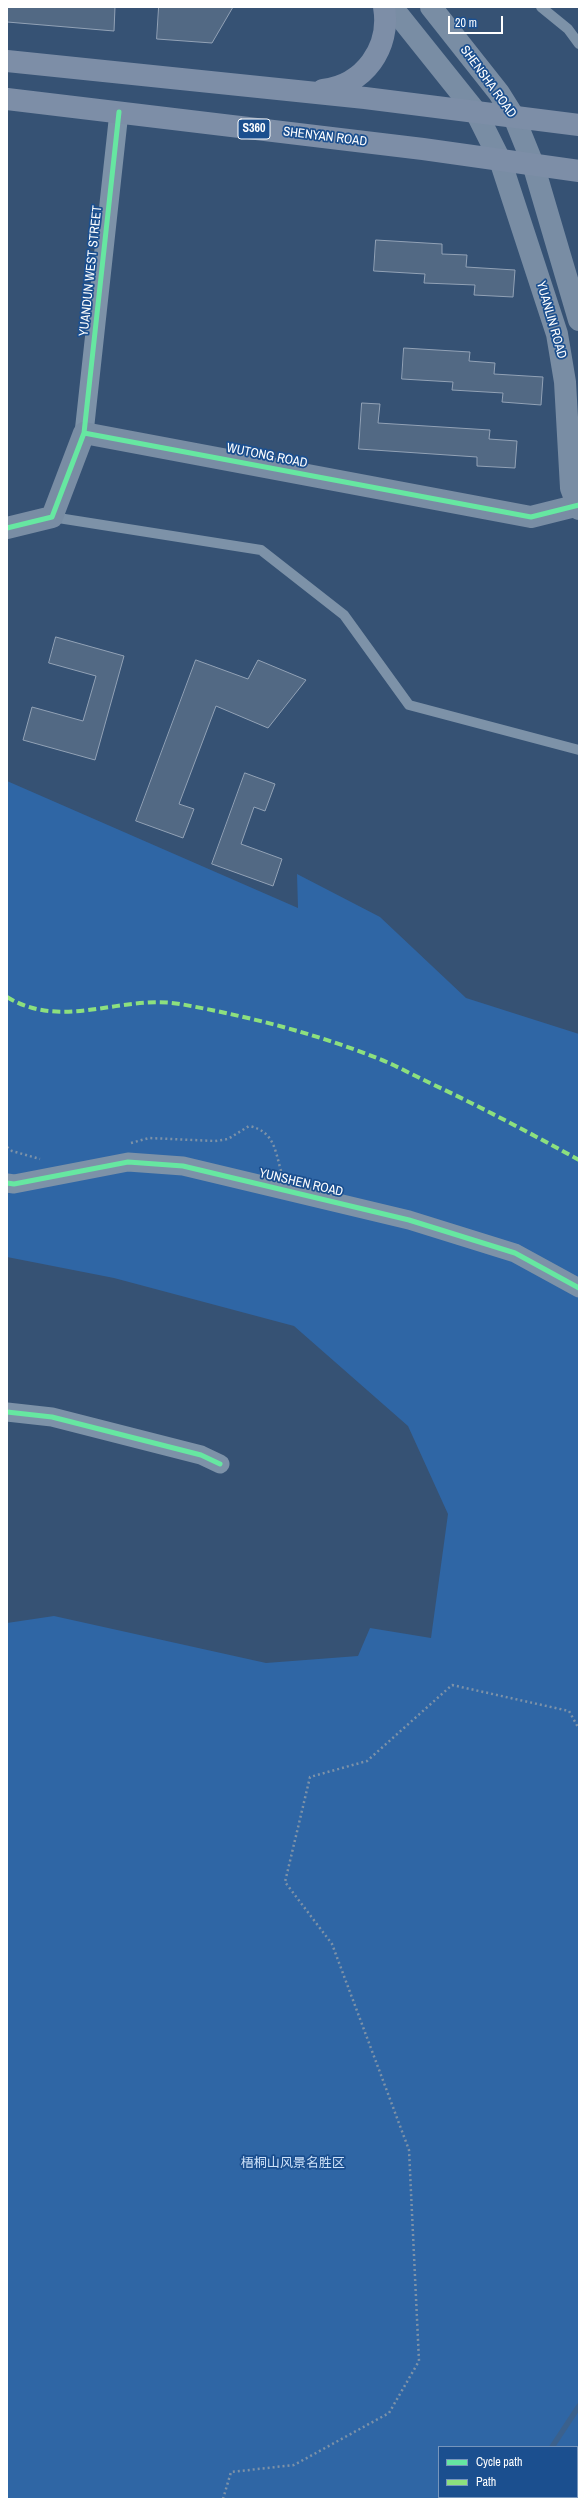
<!DOCTYPE html>
<meta charset="utf-8">
<style>
body{margin:0}
#map{position:relative;width:586px;height:2506px;overflow:hidden;background:#365274;font-family:"Archivo Narrow",sans-serif}
canvas{display:block}
.frame{position:absolute;inset:0;border:8px solid #fff;pointer-events:none}
.legend{position:absolute;left:438px;top:2446px;width:140px;height:52px;box-sizing:border-box;background:#1b4f8f;border:1px solid #7695bc;margin:0;padding:5px 7px;list-style:none;font-size:12px;color:#fff}
.legend li{display:flex;align-items:center;gap:8px;height:20px}
.legend b{width:20px;border:1px solid #7695bc}
.scale{position:absolute;left:448px;top:16px;width:55px;height:18px;box-sizing:border-box;border:2px solid #fff;border-top:0;padding-left:5px;font-size:12px;line-height:14px;white-space:nowrap;color:#fff;-webkit-text-stroke:3px #1b4f8f;paint-order:stroke}
</style>
<div id="map">
<canvas width="586" height="2506"></canvas>
<div class="frame"></div>
<ul class="legend">
<li><b style="height:5px;background:#66e7a1"></b>Cycle path</li>
<li><b style="height:5px;background:#8de07e"></b>Path</li>
</ul>
<div class="scale">20 m</div>
</div>
<script>
const g = document.querySelector('canvas').getContext('2d');
g.lineJoin = 'round';
function paint(path, color) { g.fillStyle = color; g.fill(path, 'evenodd'); }
function stroke(path, color, width, dash) { g.strokeStyle = color; g.lineWidth = width; g.lineCap = dash ? 'butt' : 'round'; g.setLineDash(dash || []); g.stroke(path); }
function label(font, color, halo, rows, align = 'center') {
  g.font = font + ' "Archivo Narrow","Noto Sans SC",sans-serif'; g.lineWidth = 3.5; g.setLineDash([]); g.textBaseline = 'middle'; g.strokeStyle = halo; g.fillStyle = color; for (const [text, x, y, turn = 0] of rows) {
    g.save(); g.translate(x, y); g.rotate((+turn || 0) * Math.PI / 180); g.textAlign = isNaN(turn) ? turn : align; if (halo) g.strokeText(text, 0, 0); g.fillText(text, 0, 0); g.restore();
  }
}
paint(new Path2D(`
 M7 781 298 908 297 874 380 917 466 998 579 1034V2499H7V1623L54 1616 266 1663 358 1656 370 1628 431 1638 448 1514 408 1426 294 1326 114 1278 7 1257ZM439 2447H577V2497H439Z`), '#2f66a5');
stroke(new Path2D(`
 M552 2447 579 2406
 M443 2499 447 2497`), '#3b618d', 5.5);
const building = new Path2D(`
 M7 7H115L114 31 7 22Z
 M159 7H233L212 43 157 39Z
 M376 240 442 244V254L467 255 466 267 515 270 513 297 474 295 475 285 424 283 425 274 374 271Z
 M404 348 470 352 469 361 495 363 494 374 543 377 541 405 502 402 503 393 452 390 453 382 402 379Z
 M362 403 380 404 378 423 490 430 489 439 517 441 515 468 477 466V457L359 449Z
 M56 637 124 656 95 760 23 740 32 707 83 721 96 676 49 663Z
 M196 660 248 679 258 660 306 680 268 728 216 706 179 804 194 809 183 838 136 821Z
 M245 773 275 784 265 811 254 807 241 844 282 859 273 886 212 864Z`);
paint(building, '#526984');
stroke(building, '#92a2b6', 1);
stroke(new Path2D(`
 M131 1143 149 1138 215 1141 228 1139 249 1126C274 1131 275 1150 281 1171
 M7 1147 12 1151 40 1159
 M223 2499 231 2472 294 2465 389 2413 419 2361 409 2150 332 1944 285 1882 310 1777 367 1761 452 1685 569 1711 579 1729`), '#7d92a8', 2.5, [2, 3]);
stroke(new Path2D(`
 M541 7 568 29 579 44
 M52 517 261 550 344 615 409 705 579 750`), '#7d92a8', 10);
stroke(new Path2D(`
 M84 433 119 112
 M7 1183 14 1184 128 1162 183 1166 409 1220 515 1253 579 1288
 M7 1412 52 1417 201 1455 220 1464`), '#7d92a8', 19);
stroke(new Path2D(`
 M392 7 476 112 500 160 557 334 565 382 571 488 579 509
 M431 7 499 93 514 117 533 164 579 320
 M7 528 52 517 84 433 531 517 579 505`), '#798da4', 22);
stroke(new Path2D(`
 M7 61 365 98 579 125
 M323 90C364 85 391 48 384 7
 M7 99 423 149 579 171`), '#7d8ea7', 22);
stroke(new Path2D(`
 M7 997C62 1031 122 994 180 1004 247 1016 314 1033 377 1058 395 1065 413 1075 430 1083 481 1107 530 1133 579 1160`), '#8de07e', 4, [8, 4]);
stroke(new Path2D(`
 M84 433 119 112
 M7 528 52 517 84 433 531 517 579 505
 M7 1183 14 1184 128 1162 183 1166 409 1220 515 1253 579 1288
 M7 1412 52 1417 201 1455 220 1464`), '#66e7a1', 5);
for (const [x, y, w] of [
 [254,129,32]
]) { const box = new Path2D(); box.roundRect(x - w / 2, y - 10, w, 20, 3); g.fillStyle = '#1b4f8f'; g.fill(box); stroke(box, '#fff', 1); }
label('bold 12px', '#fff', null, [
 ["S360",254,129]
]);
label('13px', '#fff', '#1b4f8f', [
 ["SHENSHA ROAD",488,82,54],
 ["SHENYAN ROAD",325,137,7],
 ["YUANDUN WEST STREET",91,271,-84],
 ["YUANLIN ROAD",551,320,74],
 ["WUTONG ROAD",267,456,11],
 ["YUNSHEN ROAD",301,1183,13]
]);
label('13px', '#cfe3fa', '#1b4f8f', [
 ["梧桐山风景名胜区",293,2164]
]);
</script>
